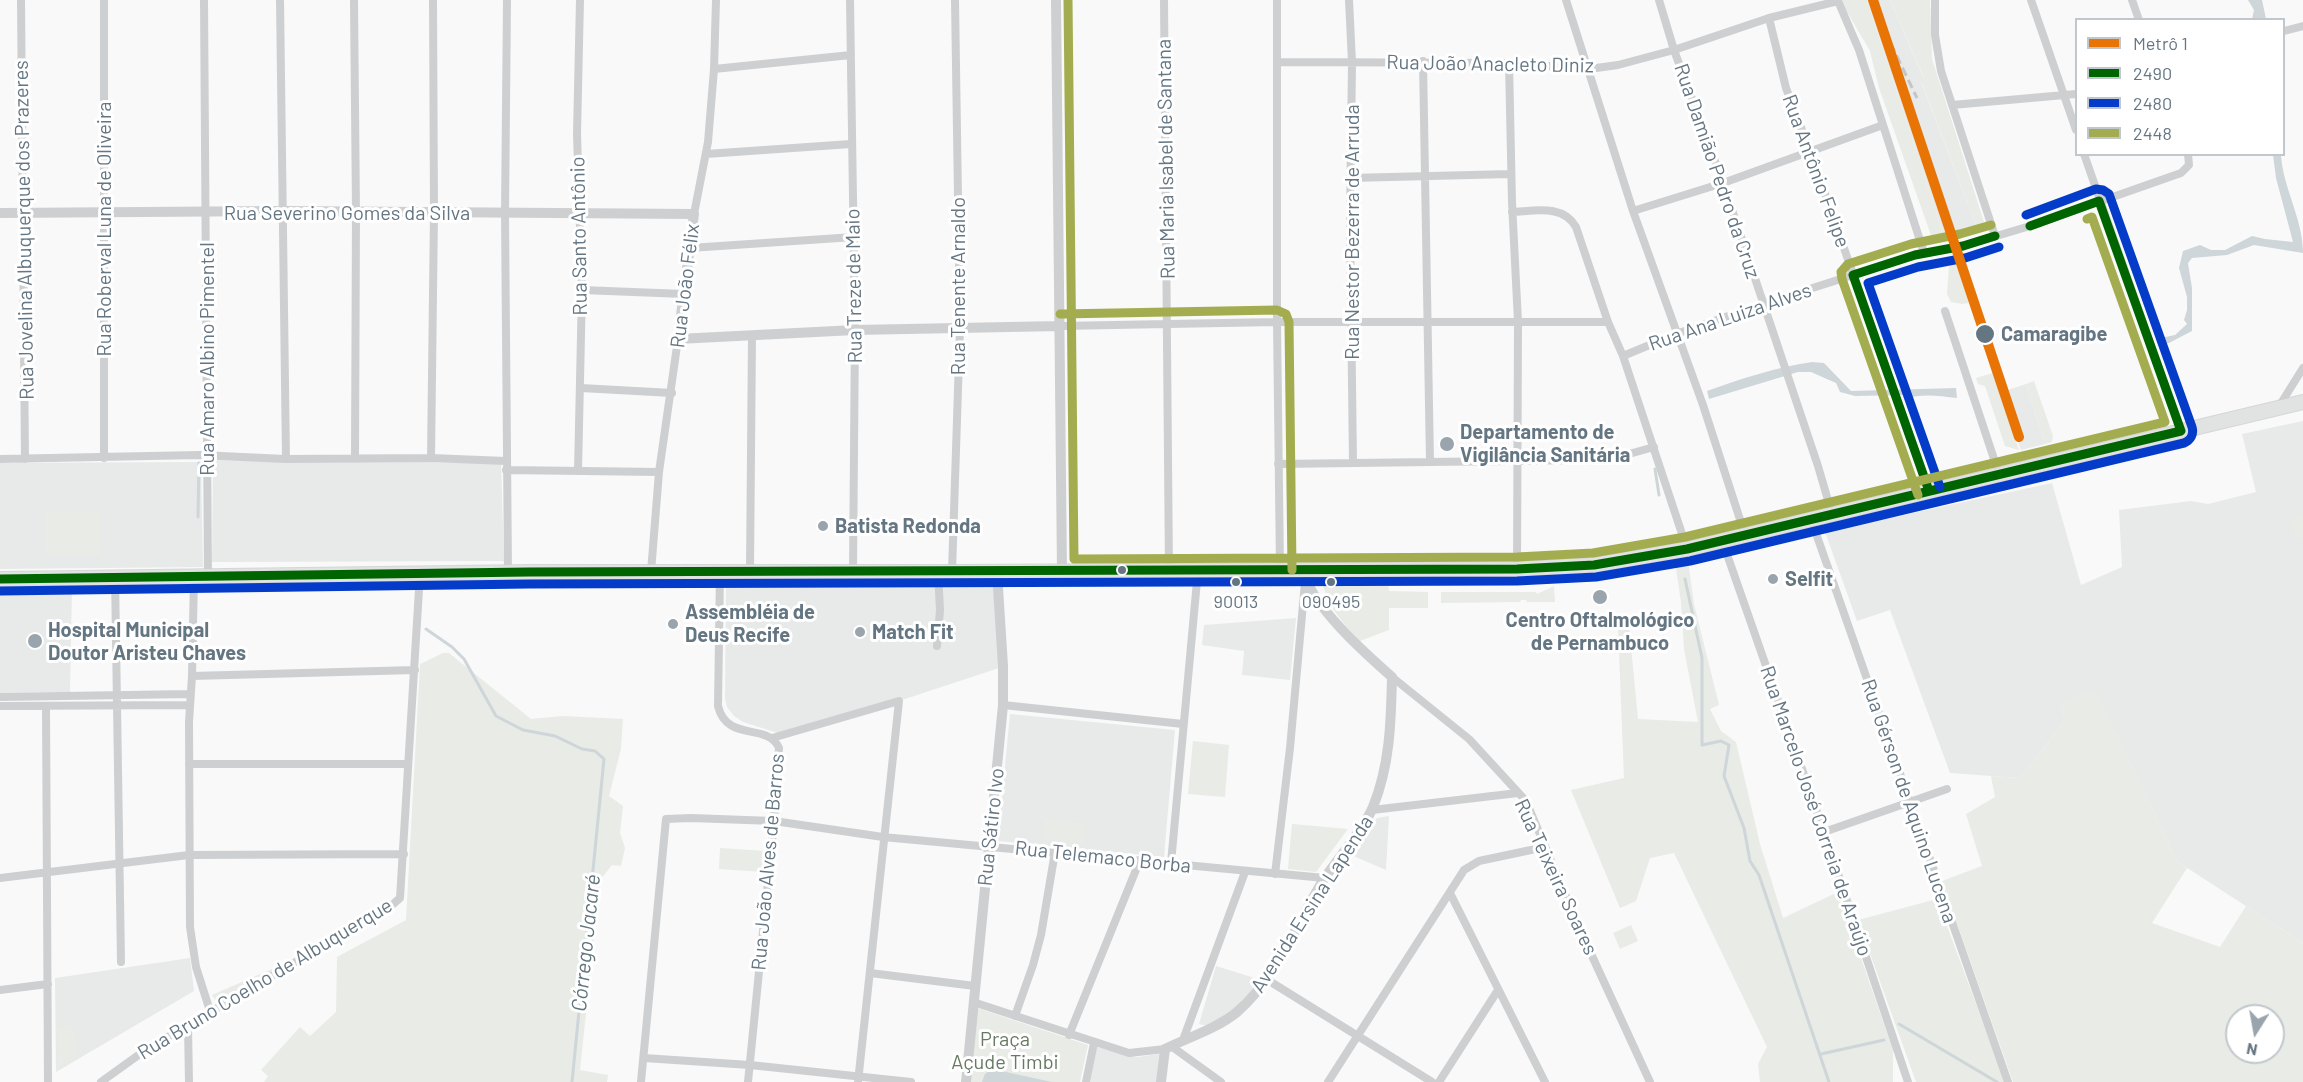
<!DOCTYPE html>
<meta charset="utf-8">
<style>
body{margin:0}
#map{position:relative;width:2303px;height:1082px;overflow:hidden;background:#f9f9f9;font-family:Barlow,sans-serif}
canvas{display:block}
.legend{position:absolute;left:2075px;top:18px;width:210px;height:138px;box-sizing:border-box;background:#fff;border:2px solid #c1c8cd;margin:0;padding:8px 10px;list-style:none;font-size:18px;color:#657683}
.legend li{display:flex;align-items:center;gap:12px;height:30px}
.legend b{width:30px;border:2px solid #c1c8cd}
.north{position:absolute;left:2225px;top:1004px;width:60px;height:60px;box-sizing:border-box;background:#fff;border:2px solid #c1c8cd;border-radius:50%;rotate:191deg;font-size:16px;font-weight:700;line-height:24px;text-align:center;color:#657683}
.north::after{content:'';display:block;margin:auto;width:21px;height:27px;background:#99a4ac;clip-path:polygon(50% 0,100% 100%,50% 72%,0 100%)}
</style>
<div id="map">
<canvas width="2303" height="1082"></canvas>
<ul class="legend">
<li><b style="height:8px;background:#e77405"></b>Metrô 1</li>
<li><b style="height:8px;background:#006400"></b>2490</li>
<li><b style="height:8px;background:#043bc9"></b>2480</li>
<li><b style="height:8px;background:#a3ad4f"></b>2448</li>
</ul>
<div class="north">N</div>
</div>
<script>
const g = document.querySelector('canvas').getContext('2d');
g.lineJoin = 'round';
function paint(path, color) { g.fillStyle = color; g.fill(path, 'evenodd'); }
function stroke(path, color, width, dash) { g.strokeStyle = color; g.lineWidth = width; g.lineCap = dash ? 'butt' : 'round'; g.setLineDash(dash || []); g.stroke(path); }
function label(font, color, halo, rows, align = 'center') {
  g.font = font + ' Barlow,sans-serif'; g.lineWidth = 6; g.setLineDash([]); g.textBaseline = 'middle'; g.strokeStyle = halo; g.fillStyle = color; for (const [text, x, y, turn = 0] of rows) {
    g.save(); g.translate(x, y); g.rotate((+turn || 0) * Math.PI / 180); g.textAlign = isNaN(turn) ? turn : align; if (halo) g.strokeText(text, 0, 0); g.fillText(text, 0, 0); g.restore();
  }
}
paint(new Path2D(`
 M1867 0H1890L1924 79 1921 82 1976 225 1944 236Z
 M2026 384 2045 444 2021 450 1999 393Z
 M2303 421V943L2178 862 2096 691 2061 707 2065 720 2020 778 1950 773 1890 610 1857 621 1825 532 2052 483 2081 585 2122 567 2119 510 2191 501 2208 504 2256 492 2242 434Z
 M213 460 501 463 504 561 212 562Z
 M201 462 203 567 0 569V463Z
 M993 582 999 668 899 701 784 735 743 722 734 716 727 707 725 699 726 584Z
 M72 589 70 692 0 693V590Z
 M1296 618 1290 680 1242 675 1244 651 1202 645 1204 625Z
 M1010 714 1175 730 1164 857 998 841Z
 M1389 816 1386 870 1351 855 1377 818Z
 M190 958 194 991 56 1072 55 978Z
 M1216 966 1261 980 1247 999 1208 1026 1199 1024Z
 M1097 1047 1137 1057 1159 1054 1157 1082H1090Z`), '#e8e9e9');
paint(new Path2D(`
 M1840 0H1867L1944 236 1942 240 1937 241 1932 238 1879 88 1870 51Z
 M1890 0H1930L1932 59 1984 222 1976 225 1921 81 1924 78Z
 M1955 261 1969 303 1962 304 1951 302 1947 294 1949 266Z
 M1993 373 2019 450 2005 446 1985 386 1978 384 1976 378Z
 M2034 381 2053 436 2052 442 2045 444 2026 384Z
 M46 511H99L100 555H46Z
 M2299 513H2303V539L2295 536C2291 527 2291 520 2299 513Z
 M1688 560 1694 604 1719 705 1710 709 1721 731 1736 742 1760 844 1783 918 1838 892 1893 1050V1082H1760L1758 1064 1767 1047 1674 853 1650 858 1636 901 1620 908 1571 790 1624 778 1618 627 1629 626 1638 719 1698 722 1684 649 1681 602 1675 562Z
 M1388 581 1389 591 1428 592V608H1389V630L1360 641C1344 625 1329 608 1323 586L1326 583Z
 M1554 586 1555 602H1527L1526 600H1521L1520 602 1441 603V592H1536L1537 594Z
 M443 653H449L531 719 562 716 623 719 621 749 609 796 623 806 620 833 625 848 621 866 612 865 600 880 580 1070 608 1075 607 1082H264L268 1076 261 1070 300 1027 310 1036 336 1012 337 957 406 920 420 664Z
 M2096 690 2178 862 2187 868 2152 923 2220 947 2246 906 2303 943V1082H2013L1942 881 1982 866 1966 814 1995 797 1991 776 2020 778 2065 720 2061 707V701ZM2237 1016H2273V1052H2237Z
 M1193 741 1229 745 1225 797 1188 794Z
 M1044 818 1086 823 1084 844 1042 839Z
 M1292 824 1348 829 1316 872 1288 869Z
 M720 848 766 851 764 872 719 869Z
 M1937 899 2004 1079V1082H1916L1858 920Z
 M1631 925 1638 941 1620 949 1613 933Z
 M274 968 275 970 220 1002 216 1001 212 995Z
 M977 1008 1088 1045 1080 1082H969Z
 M57 1026H72V1030H74L78 1056 58 1068Z`), '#e8ebe6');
paint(new Path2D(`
 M2248 0H2262L2266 19H2252L2254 10Z
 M2273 155H2281C2283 188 2303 219 2303 253L2254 245 2227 255 2192 258 2188 263 2192 288V331L2169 343 2158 345 2156 339 2175 335 2187 324 2184 320 2187 310V297L2179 268 2183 251 2200 245 2211 250H2225L2252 236 2265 239 2293 242 2276 178Z
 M1812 362 1824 363 1851 391 1956 388 1957 398C1939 396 1922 393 1905 399L1904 395 1855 396 1840 392 1836 383 1811 372H1798L1709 399 1707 391C1741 379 1776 367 1812 362Z
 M992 1069 1052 1082H982L985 1074Z`), '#ced6d9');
stroke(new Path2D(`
 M1655 469 1659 495
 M198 517 199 463
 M1685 579 1702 658V745L1721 741 1729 745 1724 776 1744 828 1750 861 1759 875 1829 1082
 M426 629 452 647 464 659 496 716 523 730 555 736 582 749 595 751 604 759 572 1082
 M1899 1024 1997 1082
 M1821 1054 1884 1040`), '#ced6d9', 3);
const primary = new Path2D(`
 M0 579 529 572H952L1517 569 1594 565 1687 549 2303 402`);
stroke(primary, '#d5d6d7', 16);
stroke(new Path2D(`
 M21 0 25 459
 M104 0V458
 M204 0 208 575
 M280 0 286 459
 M354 0 356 212 355 459
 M507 0 505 214 508 572
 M850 0 855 330 853 572
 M1164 0 1169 571
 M1277 0V322L1280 570
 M1349 0 1352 62 1350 222 1353 463
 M1566 0 1633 211 1703 405 1745 535
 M1659 0 1674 50 1723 183 1818 466 1832 514
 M1935 0V35L1941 71 1995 236
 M2031 0 2076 130
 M2132 0 2139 20
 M1769 18 1786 88 1810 151 1929 491
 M2284 31 2303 26
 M1423 61 1430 462
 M1277 62 1509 63 1589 69 1618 65 1674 50 1769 18 1838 1 1859 50 1924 253
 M1509 63 1512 202 1518 322 1517 569
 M714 69 851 55
 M1952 105 2076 94
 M706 154 851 144
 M2084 154 2181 431
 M1350 178 1511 174
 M1633 211 1723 183 1883 125
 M1512 212C1535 211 1563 204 1576 227L1608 322 1623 356 1687 549
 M694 214 708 142 714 69 716 0
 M690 248 854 237
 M582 290 684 294
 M1945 311 1999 474
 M1060 326 1277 322H1608
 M1623 356 1676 334 1763 304 1915 255 1963 246 2030 226 2181 173 2189 165 2188 154
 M581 388 672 393
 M2278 408 2303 368
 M431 458 434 212 433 0
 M0 459 199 455 286 459 431 458 506 461
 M1278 464 1583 460 1629 454 1654 447
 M506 470 659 472
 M578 471 582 290 577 134 580 0
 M1811 519 2008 1082
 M1722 540 1824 832 1908 1082
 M651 572 659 472 678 339
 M720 572 718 706C727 743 768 722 779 748L774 821 748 1082
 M750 572 752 335
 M952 572 960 328 955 0
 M194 575 192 676 189 722 190 927 196 967 210 1011
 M115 576 121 962
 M937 646 940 610 938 572
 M192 676 415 670
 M1392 677 1469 739 1526 801 1581 932 1650 1082
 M0 697 190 694
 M1003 705 1183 724
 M0 706 190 705
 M46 706 48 1082
 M772 738 899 701 858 1082
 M189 764H408
 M1372 810 1518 793
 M1824 832 1947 789
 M1171 863 1198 570
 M1275 874 1290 748 1305 582
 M0 878 189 855 404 854
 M1450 893 1545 1082
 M870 973 975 986
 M1266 979 1432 1082
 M0 990 48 984
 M973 1002 1129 1053 1165 1049
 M1015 1016 1033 965 1041 935 1055 852
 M188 1026 189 1082
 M1069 1035 1140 860
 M1183 1040 1245 872
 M1171 1046 1221 1082
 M644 1058 750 1065 911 1082
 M101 1082 144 1051 391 906 400 898 420 573
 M641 1082 666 819 691 818 774 821 883 837 1325 878
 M1086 1082 1094 1043
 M1328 1082 1464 870 1479 861 1545 847
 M1439 1082 1498 990`), '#cecfd0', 8);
stroke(new Path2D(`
 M1056 0 1062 571
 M0 213 283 211 694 214 678 339 855 330 1060 326
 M966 1082 1003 705V666L997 572
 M1161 1082 1165 1049C1189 1037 1216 1029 1237 1012 1276 979 1298 921 1324 879 1338 858 1364 829 1373 807 1390 765 1391 722 1392 677 1367 655 1308 603 1304 570`), '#cecfd0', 10);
stroke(primary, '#e1e2e2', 14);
stroke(new Path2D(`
 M1879 19 1917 98`), '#c3c5c6', 3, [9, 4.5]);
stroke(new Path2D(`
 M1929 491 1853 275 1915 255 1963 246 1995 236
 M0 579 529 572 1517 569 1594 565 1687 549 2181 431 2099 201 2030 226`), '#006400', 9);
stroke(new Path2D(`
 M1940 487 1868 283 1918 267 1965 258 1999 247
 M0 591 529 584 1517 581 1596 577 1690 561 2184 443C2191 440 2194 434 2192 427L2109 194 2103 190 2096 189 2026 215`), '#043bc9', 9);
stroke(new Path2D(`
 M1068 0 1074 559 1517 557 1593 553 1685 537 2165 422 2092 217 2087 219
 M1060 314 1277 310 1286 314 1289 322 1292 570
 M1918 495 1842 279 1841 272 1848 264 1911 244 1960 234 1991 225`), '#a3ad4f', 9);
stroke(new Path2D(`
 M1873 0 2019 437`), '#e77405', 10);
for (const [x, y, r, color] of [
 [1985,334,10,"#657683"],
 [1447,444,8,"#99a4ac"],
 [823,526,6,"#99a4ac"],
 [1122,570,5,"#657683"],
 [1773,579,6,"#99a4ac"],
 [1236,582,5,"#657683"],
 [1331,582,5,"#657683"],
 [1600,597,8,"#99a4ac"],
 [673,624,6,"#99a4ac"],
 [860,632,6,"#99a4ac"],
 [35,641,8,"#99a4ac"]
]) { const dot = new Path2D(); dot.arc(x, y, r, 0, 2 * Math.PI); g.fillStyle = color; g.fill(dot); stroke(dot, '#fff', 2); }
label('18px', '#657683', '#fff', [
 ["90013",1236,602],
 ["090495",1331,602]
]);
label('20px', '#657683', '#fff', [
 ["Rua João Anacleto Diniz",1490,64,1],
 ["Rua Maria Isabel de Santana",1166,159,-91],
 ["Rua Damião Pedro da Cruz",1717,171,71],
 ["Rua Antônio Felipe",1816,171,70],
 ["Rua Severino Gomes da Silva",347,213],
 ["Rua Roberval Luna de Oliveira",104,229,-90],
 ["Rua Jovelina Albuquerque dos Prazeres",24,230,-91],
 ["Rua Nestor Bezerra de Arruda",1352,232,-90],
 ["Rua Santo Antônio",579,236,-91],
 ["Rua João Félix",685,286,-83],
 ["Rua Treze de Maio",854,286,-91],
 ["Rua Tenente Arnaldo",958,286,-90],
 ["Rua Ana Luiza Alves",1730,317,-19],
 ["Rua Amaro Albino Pimentel",207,359,-90],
 ["Rua Gérson de Aquino Lucena",1909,801,71],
 ["Rua Marcelo José Correia de Araújo",1816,811,71],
 ["Rua Sátiro Ivo",991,827,-84],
 ["Rua Telemaco Borba",1103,857,6],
 ["Rua João Alves de Barros",768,862,-85],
 ["Rua Teixeira Soares",1556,877,65],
 ["Avenida Ersina Lapenda",1312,904,-57],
 ["Rua Bruno Coelho de Albuquerque",265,979,-31]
]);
label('bold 20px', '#657683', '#fff', [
 ["Camaragibe",2001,334]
], 'left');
label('bold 20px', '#657683', '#fff', [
 ["Departamento de",1460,432],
 ["Vigilância Sanitária",1460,455],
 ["Batista Redonda",835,526],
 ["Selfit",1785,579],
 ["Assembléia de",685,612],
 ["Deus Recife",685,635],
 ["Centro Oftalmológico",1600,620,"center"],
 ["de Pernambuco",1600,643,"center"],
 ["Hospital Municipal",48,630],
 ["Doutor Aristeu Chaves",48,653],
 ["Match Fit",872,632]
], 'left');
label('20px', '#687a64', '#fff', [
 ["Praça",1005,1039],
 ["Açude Timbi",1005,1062]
]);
label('italic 21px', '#60757c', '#fff', [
 ["Córrego Jacaré",586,943,-84]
]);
</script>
